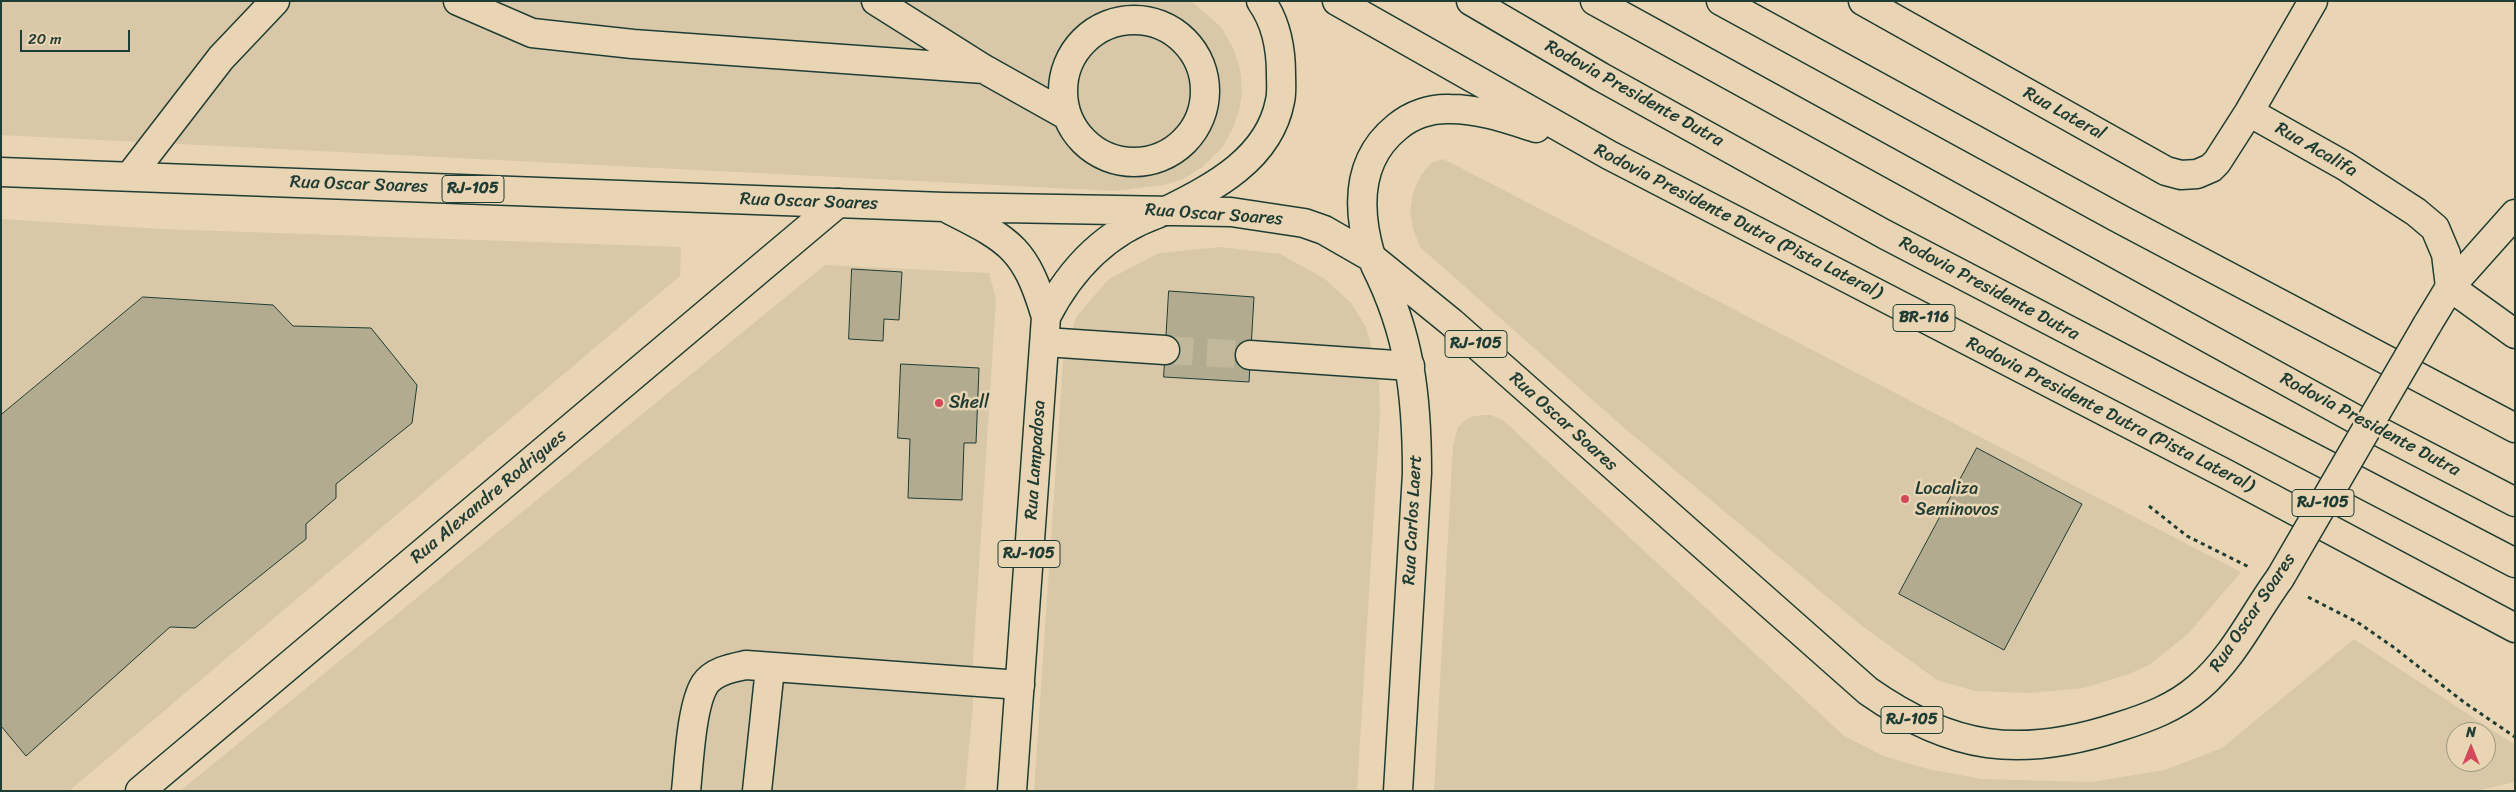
<!DOCTYPE html>
<style>
body{margin:0}
#map{position:relative;width:2516px;height:792px;overflow:hidden;background:#e9d5b3;font-family:Sriracha,sans-serif}
canvas{display:block}
.frame{position:absolute;inset:0;border:2px solid #1f3d34;pointer-events:none}
.north{position:absolute;left:2446px;top:722px;width:50px;height:50px;box-sizing:border-box;background:#e9d5b3;border:1px solid #989880;border-radius:50%;rotate:0deg;font-size:14px;font-weight:700;line-height:20px;text-align:center;color:#1f3d34}
.north::after{content:'';display:block;margin:auto;width:18px;height:22px;background:#d1495b;clip-path:polygon(50% 0,100% 100%,50% 72%,0 100%)}
.scale{position:absolute;left:20px;top:30px;width:110px;height:22px;box-sizing:border-box;border:2px solid #1f3d34;border-top:0;padding-left:6px;font-size:15px;line-height:18px;white-space:nowrap;color:#1f3d34;-webkit-text-stroke:4px #e9d5b3;paint-order:stroke}
</style>
<div id="map">
<canvas width="2516" height="792"></canvas>
<div class="frame"></div>
<div class="north">N</div>
<div class="scale">20 m</div>
</div>
<script>
const g = document.querySelector('canvas').getContext('2d');
g.lineJoin = 'round';
function paint(path, color) { g.fillStyle = color; g.fill(path, 'evenodd'); }
function stroke(path, color, width, dash) { g.strokeStyle = color; g.lineWidth = width; g.lineCap = dash ? 'butt' : 'round'; g.setLineDash(dash || []); g.stroke(path); }
function label(font, color, halo, rows, align = 'center') {
  g.font = font + ' Sriracha,sans-serif'; g.lineWidth = 5; g.setLineDash([]); g.textBaseline = 'middle'; g.strokeStyle = halo; g.fillStyle = color; for (const [text, x, y, turn = 0] of rows) {
    g.save(); g.translate(x, y); g.rotate((+turn || 0) * Math.PI / 180); g.textAlign = isNaN(turn) ? turn : align; if (halo) g.strokeText(text, 0, 0); g.fillText(text, 0, 0); g.restore();
  }
}
paint(new Path2D(`
 M1 1H1191L1222 28 1234 50 1240 69 1242 91 1239 111 1233 128 1222 148 1201 168 1183 179 1164 185 1114 191 1 135Z
 M1443 159 1461 168 2241 572 2188 634 2149 665 2129 674 2084 688 2030 693 1975 691 1937 680 1862 626 1622 426 1420 247 1413 229 1410 210 1413 193 1421 175 1431 163Z
 M1 219 161 229 681 247 680 276 69 791H1Z
 M1221 247 1280 254 1325 279 1351 303 1366 327 1379 374 1380 413 1357 791H1034L1063 361 1076 317 1109 279 1159 253Z
 M825 265 989 273 996 299 973 660V704L965 791H180Z
 M1481 415H1491L1504 421 1843 735 1883 756 1928 769 1982 779 2091 782 2165 770 2222 748 2354 639 2515 745V782L2476 791H1434L1453 445 1458 427 1463 422 1471 417ZM2456 732H2486V762H2456Z`), '#d8c8a8');
const building = new Path2D(`
 M852 269 902 272 899 320 884 319 883 341 849 339Z
 M1169 291 1254 297 1249 382 1164 377Z
 M143 297 273 305 293 326 371 328 417 385 412 423 336 484V498L306 524V539L195 628 170 627 26 756 1 726V415Z
 M901 364 979 368 976 443H964L962 500 908 498 910 439 898 438Z
 M1977 448 2082 504 2004 650 1899 594Z`);
paint(building, '#b2ab90');
stroke(building, '#1f3d34', 1);
stroke(new Path2D(`
 M1165 350 1250 355`), '#c1b79a', 28, [28, 14]);
const minor = new Path2D(`
 M458 1 532 33 633 44 984 69
 M876 1 984 69 1066 115
 M1863 1 2166 171 2181 175 2197 174 2211 168 2217 162 2249 112 2313 1
 M1063 91a71 71 0 1 1 142 0a71 71 0 1 1-142 0Z
 M2249 112 2345 166 2416 212 2435 228 2446 254 2450 287 2515 334
 M130 176 221 58 275 1
 M1045 342 1165 350
 M1250 355 1410 366
 M140 791 838 203
 M686 791C689 764 691 706 705 684 714 671 732 668 746 665L1020 685
 M757 791 770 668`);
const major = new Path2D(`
 M1 172 944 207 1231 212 1304 223 1324 230 1371 257 1451 322 1868 691C1952 750 2020 759 2118 727 2147 718 2175 708 2199 687 2234 657 2253 615 2280 578
 M950 210C1012 241 1026 250 1046 317L1012 791
 M1375 265C1410 334 1417 396 1417 473L1398 791
 M1046 317C1070 270 1106 232 1157 214
 M2427 325 2450 287 2515 214`);
const highway = new Path2D(`
 M1337 1 1609 155 2226 474 2515 628
 M1471 1 1601 77 1884 234 2515 563
 M1595 1 2357 420 2515 502
 M1721 1 2118 218 2515 428
 M1166 211C1214 187 1269 159 1280 101 1282 93 1281 83 1281 74 1281 49 1276 22 1261 1
 M1371 257C1357 210 1356 160 1397 127 1411 115 1431 108 1450 109 1480 109 1508 119 1536 128`);
stroke(minor, '#1f3d34', 31);
stroke(major, '#1f3d34', 31);
stroke(highway, '#1f3d34', 31);
stroke(new Path2D(`
 M2149 506 2187 536 2249 567
 M2308 597 2357 622 2392 646 2465 703 2515 737`), '#1f3d34', 3, [4, 4]);
stroke(minor, '#e9d5b3', 28);
stroke(major, '#e9d5b3', 28);
stroke(highway, '#e9d5b3', 28);
const majorBridge = new Path2D(`
 M2280 578 2427 325`);
stroke(majorBridge, '#1f3d34', 31, []);
stroke(majorBridge, '#e9d5b3', 28);
for (const [x, y, r, color] of [
 [939,403,5,"#d1495b"],
 [1905,499,5,"#d1495b"]
]) { const dot = new Path2D(); dot.arc(x, y, r, 0, 2 * Math.PI); g.fillStyle = color; g.fill(dot); stroke(dot, '#e9d5b3', 2); }
for (const [x, y, w] of [
 [473,189,62],
 [1924,318,62],
 [1476,344,62],
 [2323,503,62],
 [1029,554,62],
 [1912,720,62]
]) { const box = new Path2D(); box.roundRect(x - w / 2, y - 13.5, w, 27, 4); g.fillStyle = '#e9d5b3'; g.fill(box); stroke(box, '#1f3d34', 1); }
label('bold 16px', '#1f3d34', null, [
 ["RJ-105",473,189],
 ["BR-116",1924,318],
 ["RJ-105",1476,344],
 ["RJ-105",2323,503],
 ["RJ-105",1029,554],
 ["RJ-105",1912,720]
]);
label('18px', '#1f3d34', '#e9d5b3', [
 ["Rodovia Presidente Dutra",1634,94,29],
 ["Rua Lateral",2064,114,29],
 ["Rua Acalifa",2316,150,30],
 ["Rua Oscar Soares",359,185,2],
 ["Rua Oscar Soares",809,202,2],
 ["Rua Oscar Soares",1214,215,4],
 ["Rodovia Presidente Dutra (Pista Lateral)",1738,222,27],
 ["Rodovia Presidente Dutra",1989,289,28],
 ["Rodovia Presidente Dutra (Pista Lateral)",2110,415,27],
 ["Rua Oscar Soares",1563,422,42],
 ["Rodovia Presidente Dutra",2370,425,28],
 ["Rua Lampadosa",1036,460,-86],
 ["Rua Alexandre Rodrigues",489,497,-40],
 ["Rua Carlos Laert",1413,520,-87],
 ["Rua Oscar Soares",2253,613,-56]
]);
label('18px', '#1f3d34', '#e9d5b3', [
 ["Shell",949,403],
 ["Localiza",1915,489],
 ["Seminovos",1915,510]
], 'left');
</script>
